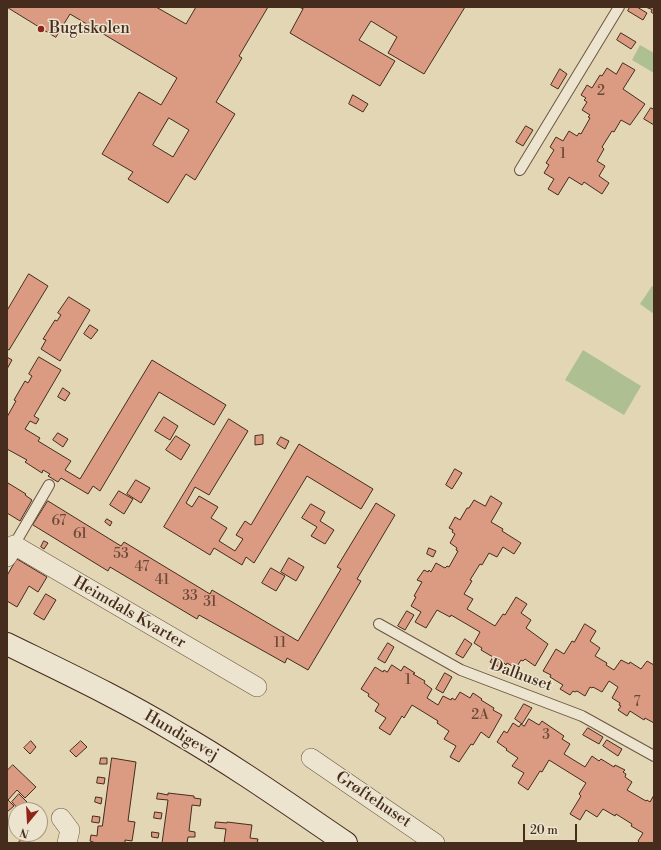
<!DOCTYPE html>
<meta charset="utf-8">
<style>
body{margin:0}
#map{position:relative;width:661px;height:850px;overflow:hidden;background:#e2d6b5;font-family:"Libre Bodoni",serif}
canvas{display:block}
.frame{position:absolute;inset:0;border:8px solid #452c1c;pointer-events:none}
.north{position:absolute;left:8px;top:802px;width:40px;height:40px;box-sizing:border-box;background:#ece4cf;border:1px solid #a99a87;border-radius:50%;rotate:198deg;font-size:11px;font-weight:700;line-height:16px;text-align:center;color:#452c1c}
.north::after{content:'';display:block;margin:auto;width:14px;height:18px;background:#8f2418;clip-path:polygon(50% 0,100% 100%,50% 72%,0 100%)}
.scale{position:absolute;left:523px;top:824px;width:54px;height:18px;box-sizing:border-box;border:2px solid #452c1c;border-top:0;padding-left:5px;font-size:12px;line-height:14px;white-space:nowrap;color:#452c1c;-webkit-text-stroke:3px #ece4cf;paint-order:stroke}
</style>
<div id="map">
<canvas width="661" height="850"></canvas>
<div class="frame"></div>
<div class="north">N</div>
<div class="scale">20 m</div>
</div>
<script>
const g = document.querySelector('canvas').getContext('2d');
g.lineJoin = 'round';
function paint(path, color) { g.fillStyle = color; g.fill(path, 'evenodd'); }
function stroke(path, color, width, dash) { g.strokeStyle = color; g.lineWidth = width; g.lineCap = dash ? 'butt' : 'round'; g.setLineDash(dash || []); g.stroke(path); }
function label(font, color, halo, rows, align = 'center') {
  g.font = font + ' "Libre Bodoni",serif'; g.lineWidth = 3; g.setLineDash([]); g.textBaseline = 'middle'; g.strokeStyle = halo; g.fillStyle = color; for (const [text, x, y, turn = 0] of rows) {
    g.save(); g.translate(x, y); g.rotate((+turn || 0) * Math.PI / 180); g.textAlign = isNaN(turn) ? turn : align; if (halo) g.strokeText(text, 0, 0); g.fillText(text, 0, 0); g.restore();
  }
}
paint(new Path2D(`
 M640 45 654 53V73L632 60Z
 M652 286 654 287V314L640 304Z
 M583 350 641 386 624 415 565 380Z`), '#aebf92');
const building = new Path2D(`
 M7 7H156L186 24 196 7H268L239 56 242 58 216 102 235 114 195 180 186 174 168 203 128 179 133 172 102 154 139 92 161 105 177 78 70 14 56 37ZM169 118 189 130 173 157 153 145Z
 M299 7H465L424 74 388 53 397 37 371 21 359 40 395 61 380 86 290 33 303 9Z
 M630 7H637L647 13 643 20 628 11Z
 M646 7H654V14L651 12 652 10Z
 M621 33 636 42 631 49 617 40Z
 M623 63 635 70 623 89 645 104 630 125 621 120 614 132 612 131 602 147 604 149 597 161 605 166 599 176 609 183 602 194 584 182 582 185 569 177 558 195 548 189 554 179 544 173 549 165 546 163 554 150 550 147 556 137 563 141 569 131 577 136 579 133 581 134 590 118 588 117 590 115 582 110 587 102 584 100 586 98 581 95 587 85 592 88 600 75 602 76 607 68 616 74Z
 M560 69 567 74 558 89 551 85Z
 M353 95 368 104 363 112 349 104Z
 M651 108 653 109 654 108V125L644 119Z
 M526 126 533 130 523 146 516 142Z
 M29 274 48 286 9 350 7 349V311Z
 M69 297 90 310 60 361 41 349 46 340 43 339 55 320 57 321 61 315 58 313Z
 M90 325 98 330 91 339 84 334Z
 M7 357 12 360 7 369Z
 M39 357 61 370 34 416 39 419 36 424 30 421 25 429 40 438 38 441 71 461 65 470 80 479 152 360 226 405 214 425 159 392 100 491 93 486 88 494 61 478 58 482 48 476 50 474 43 470 42 473 25 462 27 460 7 449V417L16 401 14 400 25 381 28 383 32 376 29 374Z
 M63 388 70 393 65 401 58 397Z
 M164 417 178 426 170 440 155 431Z
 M229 419 248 431 209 495 195 487 186 503 192 507 199 496 218 507 211 518 227 528 219 541 235 551 243 539 236 535 245 521 251 525 299 444 373 489 361 509 307 476 254 563 246 557 242 565 214 548 210 555 164 527Z
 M58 433 68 439 63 447 53 440Z
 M263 435V444L255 445V436Z
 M176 436 190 445 181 460 166 450Z
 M281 437 289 441 285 449 277 444Z
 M455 469 462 473 452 489 446 485Z
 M136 480 150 488 141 503 127 494Z
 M8 483 26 494 25 495 32 500 20 521 7 513Z
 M119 491 133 499 124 514 110 505Z
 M491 496 502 503 491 522 503 529 502 531 521 543 514 554 503 547 497 557 489 553 482 565 480 564 470 580 472 581 464 594 473 599 467 609 495 626 503 614 505 615 516 597 527 604 521 613 531 620 526 628 548 644 535 666 525 659 523 661 521 660 516 668 507 663 506 665 504 663 501 668 490 662 493 657 481 650 482 648 474 643 480 632 451 615 450 617 437 610 426 628 415 622 421 612 411 606 416 597 414 596 422 582 417 580 424 570 428 572 429 570 431 572 436 563 445 568 447 566 449 567 458 551 456 550 457 548 450 543 455 534 452 532 453 530 449 528 455 517 460 520 467 508H469L474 500 485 506Z
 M48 501 121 546 124 542 210 594 212 590 298 641 341 569 337 567 376 503 395 515 357 579 361 581 308 670 287 658 285 663 199 615 197 619 110 567 108 571 33 525Z
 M311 504 325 512 320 521 334 530 325 544 311 536 317 527 302 518Z
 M107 519 112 522 110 526 105 522Z
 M44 541 48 543 44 549 41 547Z
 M429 548 436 551 433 557 427 554Z
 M289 558 304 567 296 581 281 572Z
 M17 559 47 577 38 592 29 586 17 607 7 601V576Z
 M271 568 285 576 276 591 262 583Z
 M46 594 56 600 44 620 34 614Z
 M407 611 414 615 405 630 398 626Z
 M585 624 596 631 590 641 600 648 595 656 607 663 606 665 614 670 621 660 629 664 630 662 641 669 647 661 654 665V723L645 718 644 720 630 711 627 716 618 710 621 706 619 705 620 703 612 698 618 687 609 681 602 692 593 687 592 688 590 687 585 696 577 691 575 692 573 691 570 695 560 689 563 685 550 677 551 675 543 671 556 649 564 654 572 641 574 642Z
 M465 639 472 644 463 658 456 654Z
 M388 643 394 647 385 663 378 659Z
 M392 665 401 671 404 666 415 673 413 674 425 681 424 683 432 689 427 698 438 705 443 696 451 700 452 698 455 700 460 692 470 698 473 693 482 699 481 700 494 708 493 710 502 715 489 738 481 732 473 745 471 744 459 762 450 757 456 746 444 739 449 731 437 723 438 721 412 705 404 718 402 716 390 735 379 728 386 718 375 711 379 704 368 696 369 694 361 689 375 667 383 672 384 670 387 672Z
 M445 673 452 677 443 693 436 689Z
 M524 704 532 708 522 724 515 719Z
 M529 719 539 725 542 721 564 736 562 739 570 744 564 754 585 767 592 756 599 761 601 759 614 767 615 765 625 770 623 772 626 774 625 777 632 782 627 790 646 801 647 800 650 802 654 795V843H640L638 841 643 833 631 826 632 824 616 814 615 816 603 809 597 817 586 810 580 820 570 814 581 796 579 794 586 783 549 760 542 772 540 771 528 790 518 783 524 773 512 766 518 758 506 750 507 749 497 742 504 731 507 733 513 723 519 727 521 724 524 726Z
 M588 728 603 737 599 744 583 735Z
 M607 740 622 749 618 756 603 746Z
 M31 741 36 747 30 754 24 748Z
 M81 741 87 747 76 757 70 751Z
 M101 758H107V764H100Z
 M112 758 136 762 128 821 135 822 132 841 125 840V843H96L90 841 91 835 97 836 98 826H102Z
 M13 765 36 787 25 798 17 790 8 800 14 806 7 812V771Z
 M98 777 105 778 104 784 97 783Z
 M158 793 168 795V793L194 796V798L201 799 200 806 192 805 189 831 195 832V837H188L187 843H162L168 800 157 799Z
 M19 794 27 802 19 810 12 802Z
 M96 797 102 798 101 804 95 802Z
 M155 812 162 813 161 819 154 818Z
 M93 816 100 817 99 823 92 822Z
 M216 822 227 823V822L252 825 250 838 258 839 257 843H224L226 829 215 828Z
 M152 832 159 833 158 838 152 837Z
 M25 836 31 843H18Z`);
paint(building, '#db9b82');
stroke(building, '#452c1c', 1);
const lane = new Path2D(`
 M520 170 619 7
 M14 545 49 485
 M379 624 461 670 582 716 654 756`);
const street = new Path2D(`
 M7 557 14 545 257 687
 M311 758 435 843
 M61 818 70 830 67 843`);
const secondary = new Path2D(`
 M7 644C64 672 122 699 176 732 235 766 290 805 346 843`);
stroke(lane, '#6c5642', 12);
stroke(street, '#6c5642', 20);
stroke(secondary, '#452c1c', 24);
stroke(lane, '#ece4cf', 10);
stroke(street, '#ece4cf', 19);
stroke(secondary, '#ece4cf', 22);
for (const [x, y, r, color] of [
 [41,29,4,"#8f2418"]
]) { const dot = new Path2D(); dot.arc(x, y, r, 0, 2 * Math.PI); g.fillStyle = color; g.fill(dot); stroke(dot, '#ece4cf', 1.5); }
label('14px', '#6a4836', null, [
 ["2",601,92],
 ["1",563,155],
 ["67",59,522],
 ["61",80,535],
 ["53",121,555],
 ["47",142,568],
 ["41",162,581],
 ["33",190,597],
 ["31",210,603],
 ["11",280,644],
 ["1",408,681],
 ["7",637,703],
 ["2A",480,716],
 ["3",546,736]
]);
label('16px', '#452c1c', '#ece4cf', [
 ["Bugtskolen",49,29]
], 'left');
label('16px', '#452c1c', '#ece4cf', [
 ["Heimdals Kvarter",129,613,30],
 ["Dalhuset",521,676,20],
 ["Hundigevej",181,736,30],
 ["Grøftehuset",373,800,34]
]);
</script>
